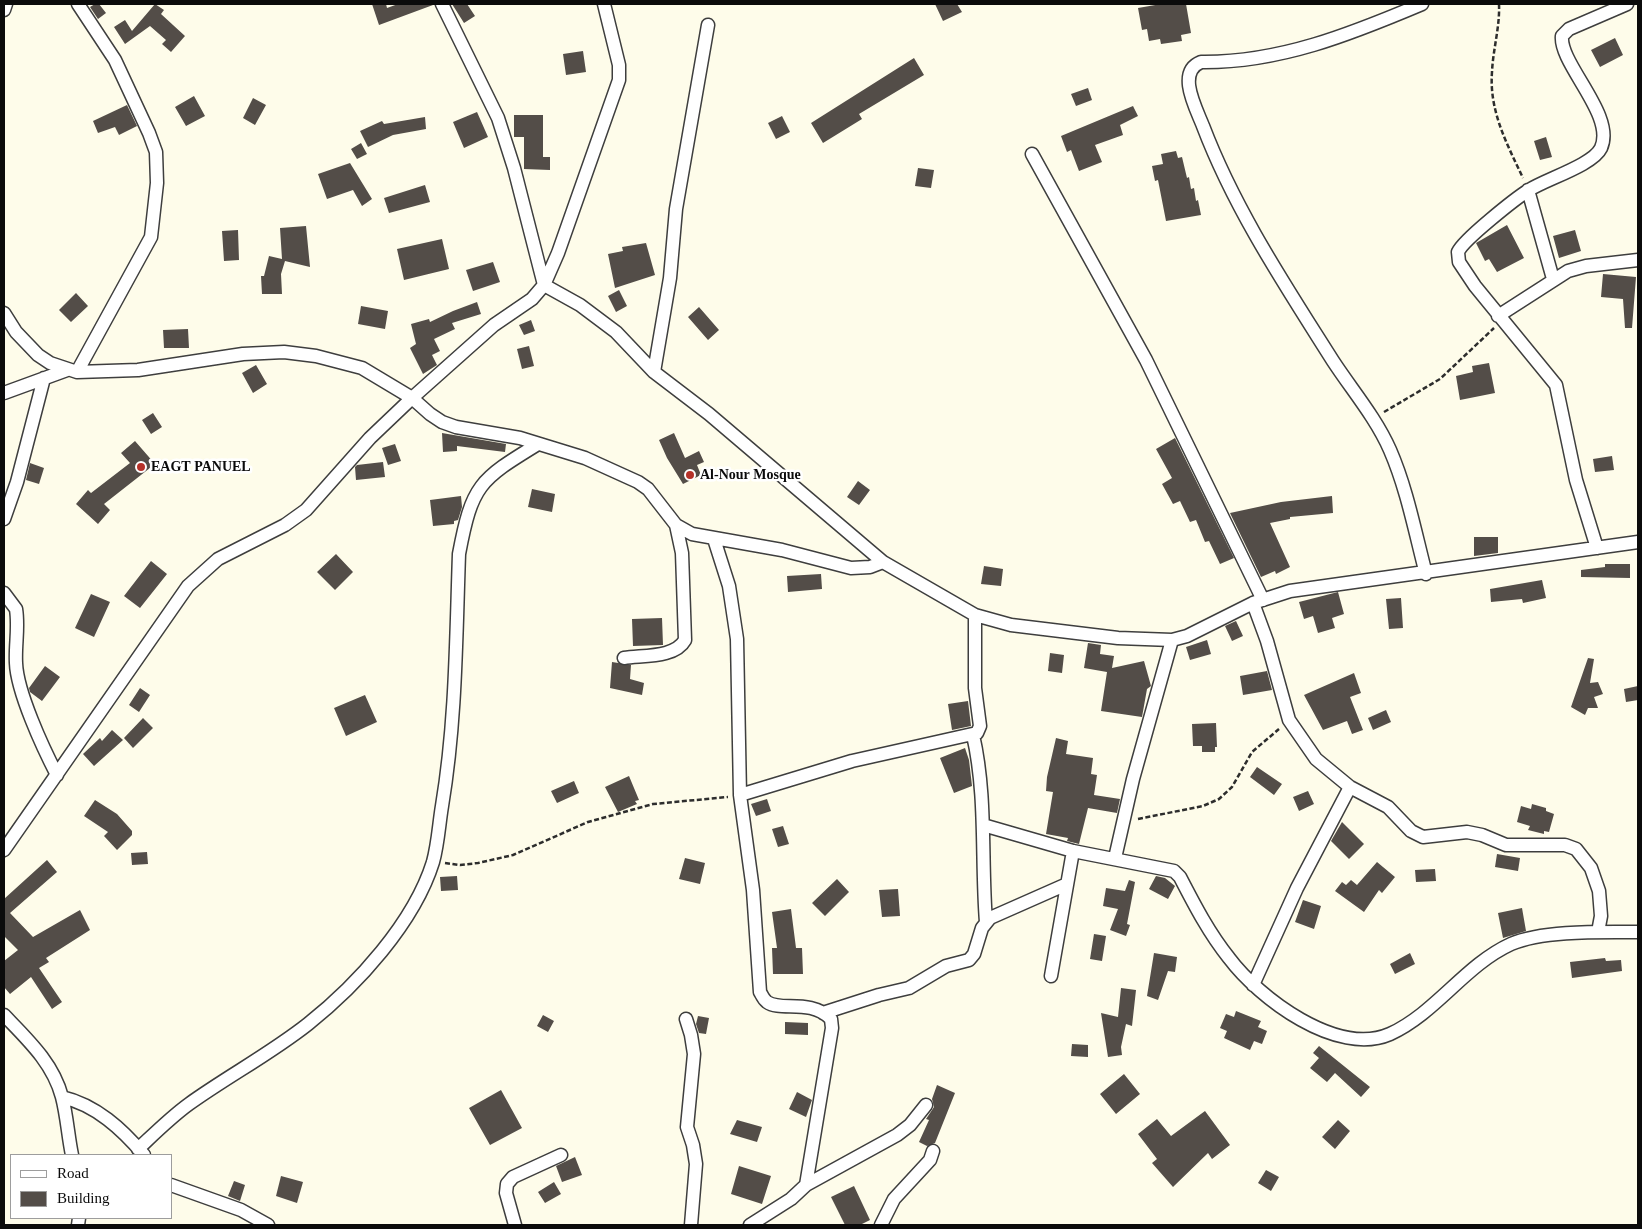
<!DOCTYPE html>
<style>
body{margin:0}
#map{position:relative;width:1642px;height:1229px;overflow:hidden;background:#fefcea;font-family:"Times New Roman",serif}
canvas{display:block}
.frame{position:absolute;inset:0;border:5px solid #0b0b0b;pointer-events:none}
.legend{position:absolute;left:10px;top:1154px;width:162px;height:65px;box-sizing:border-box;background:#fff;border:1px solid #9d9d9d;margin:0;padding:6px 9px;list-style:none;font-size:15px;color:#0b0b0b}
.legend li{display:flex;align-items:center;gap:10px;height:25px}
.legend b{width:25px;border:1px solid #9d9d9d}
</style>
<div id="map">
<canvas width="1642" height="1229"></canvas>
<div class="frame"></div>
<ul class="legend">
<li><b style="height:6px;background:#fff"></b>Road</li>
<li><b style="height:14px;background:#534d48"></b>Building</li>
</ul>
</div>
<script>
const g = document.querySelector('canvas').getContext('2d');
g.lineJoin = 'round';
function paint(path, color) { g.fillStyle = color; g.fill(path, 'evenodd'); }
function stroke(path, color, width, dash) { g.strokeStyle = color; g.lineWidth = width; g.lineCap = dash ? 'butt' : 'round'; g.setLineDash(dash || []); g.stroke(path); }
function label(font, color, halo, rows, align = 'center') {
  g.font = font + ' "Times New Roman",serif'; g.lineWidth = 5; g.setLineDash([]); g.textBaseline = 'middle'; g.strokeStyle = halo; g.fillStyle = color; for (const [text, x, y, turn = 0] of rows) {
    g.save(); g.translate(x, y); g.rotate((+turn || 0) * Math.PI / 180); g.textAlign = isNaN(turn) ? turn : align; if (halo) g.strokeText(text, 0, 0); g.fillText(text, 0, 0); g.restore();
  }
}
paint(new Path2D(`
 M95 4H99L106 13 98 19 90 7Z
 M155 4 164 10 161 14 185 36 171 52 162 44 166 40 150 26 125 44 114 27 125 20 132 31Z
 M372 4H386L387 8 398 4 433 5 379 25Z
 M452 4H467L475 16 464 23Z
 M935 4H957L962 12 943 21Z
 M1161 4H1186L1191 33 1181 35 1182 41 1161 44 1160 39 1149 41 1147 29 1142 30 1138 8Z
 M1615 38 1623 55 1600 67 1591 50Z
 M583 51 586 72 566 75 563 54Z
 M914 58 924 75 859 114 862 119 823 143 811 123Z
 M1088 88 1092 100 1076 106 1071 94Z
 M194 96 205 116 186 126 175 107Z
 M253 98 266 105 255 125 243 118Z
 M127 105 137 126 119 135 115 127 98 133 93 121Z
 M1133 106 1138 116 1120 125 1123 135 1095 145 1102 162 1079 171 1071 150 1067 152 1061 136Z
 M477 112 488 137 464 148 453 122Z
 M514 115H543V157H550V170L524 169V137H514Z
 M782 116 790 132 776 139 768 123Z
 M425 117 426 129 393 135 368 147 360 131 382 121 384 124Z
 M1546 137 1552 157 1540 160 1534 141Z
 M361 143 367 154 357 159 351 149Z
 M1176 151 1178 158 1182 157 1187 178 1189 177 1191 189 1194 188 1196 201 1198 200 1201 215 1166 221 1158 180 1155 181 1152 166 1163 164 1161 154Z
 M350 163 372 199 362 206 353 190 327 199 318 174Z
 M918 168 934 170 931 188 915 186Z
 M425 185 430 202 389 213 384 198Z
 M1507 225 1524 258 1497 272 1489 259 1485 261 1476 243Z
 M306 226 310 267 285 261 281 274 282 294H262L261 276H264L269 256 282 259 280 228Z
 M238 230 239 260 224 261 222 231Z
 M1575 230 1581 251 1559 258 1553 236Z
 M442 239 449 269 404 280 397 249Z
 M646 243 655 275 615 288 608 254 623 251 622 247Z
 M493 262 500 282 473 291 466 270Z
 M1603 274 1636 277 1632 328H1625L1623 299 1601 297Z
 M619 290 627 306 616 312 608 296Z
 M76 293 88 306 71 322 59 310Z
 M477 302 481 314 452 323 455 329 434 339 440 351 432 355 437 365 423 374 410 348 416 344 411 324 429 319 430 322 453 311Z
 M361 306 388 311 385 329 358 324Z
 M699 307 719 330 708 340 688 317Z
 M531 320 535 331 524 335 519 325Z
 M188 329 189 348H164L163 330Z
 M529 346 534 366 522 369 517 349Z
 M1489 363 1495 393 1460 400 1456 376 1473 372 1472 366Z
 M256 365 267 384 253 393 242 373Z
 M153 413 162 427 151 434 142 420Z
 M442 433 506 444 505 452 457 446V451L443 452Z
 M674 433 685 458 699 451 704 462 697 465 701 475 683 484 667 458 659 440Z
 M1175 438 1234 558 1220 564 1209 541 1205 542 1196 520 1190 522 1180 501 1173 504 1162 484 1172 478 1156 449Z
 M135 441 155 464 104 504 110 510 98 524 76 504 88 490 91 493 130 463 121 453Z
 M395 444 401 461 388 465 382 448Z
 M1612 456 1614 470 1595 472 1593 459Z
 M383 462 385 477 356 480 355 467 357 465Z
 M30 463 44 468 39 484 26 480Z
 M858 481 870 490 859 505 847 497Z
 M532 489 555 494 552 512 528 507Z
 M461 496 462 507 458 520 454 521V524L433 526 430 500Z
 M1332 496 1333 513 1290 517V519L1270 523 1290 567 1276 574 1275 571 1261 577 1230 513 1281 502Z
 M1474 537H1498V553L1474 556Z
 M336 554 353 572 335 590 317 572Z
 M151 561 167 574 140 608 124 596Z
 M1605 564H1630V578L1581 577V570L1605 567Z
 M984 566 1003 569 1001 586 981 584Z
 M821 574 822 589 788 592 787 576Z
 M1542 580 1546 598 1523 603 1522 599 1491 602 1490 589Z
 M1338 592 1344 614 1332 618 1335 628 1318 633 1313 616 1304 619 1299 602Z
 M91 594 110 602 94 637 75 628Z
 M1401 598 1403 628 1389 629 1386 599Z
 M662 618 663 645 633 646 632 619Z
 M1236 621 1243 636 1232 641 1225 626Z
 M1207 640 1211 654 1190 660 1186 647Z
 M1088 643 1101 645 1100 654 1114 656 1112 668 1144 661 1151 686 1147 689 1142 717 1101 711 1107 672 1084 668Z
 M1050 653 1064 655 1062 673 1048 671Z
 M1588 658 1594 659 1590 683 1598 682 1603 694 1594 697 1598 708H1588L1585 715 1571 707Z
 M612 662 631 665 630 679 644 683 642 695 610 688Z
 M45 666 60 677 42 701 30 692 29 688Z
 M1267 671 1272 690 1243 695 1240 676Z
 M1354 673 1361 693 1350 697 1363 730 1352 734 1347 721 1323 730 1304 695Z
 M1638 686V700L1626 702 1624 689Z
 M140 688 150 695 139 712 129 705Z
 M365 695 377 722 346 736 334 708Z
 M968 701 971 726 952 730 948 704Z
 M1386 710 1391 722 1373 730 1368 718Z
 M143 718 153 728 133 748 124 738Z
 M1216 723 1217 747H1215V752H1202V746H1193L1192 724Z
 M112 730 123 740 94 766 83 754 100 738 102 741Z
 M1056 738 1068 741 1066 754 1093 758 1091 774 1097 775 1094 795 1120 799 1117 813 1088 808 1079 844 1067 841 1068 838 1046 834 1053 792 1046 791 1047 777Z
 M965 748 969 760 972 786 954 793 940 758Z
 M1257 767 1282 784 1274 795 1250 777Z
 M629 776 639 800 635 801 637 804 618 812 605 787Z
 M574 781 579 793 557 803 551 791Z
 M1308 791 1314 804 1299 811 1293 797Z
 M767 799 771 811 756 816 751 804Z
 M95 800 117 814 132 831V835L117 850 104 836 108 832 84 816Z
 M1532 804 1546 808V811L1554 814 1549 832 1544 831V834L1528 830 1530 826 1517 822 1521 806 1531 809Z
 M1342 822 1364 844 1349 859 1331 841Z
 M783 826 789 844 778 847 772 829Z
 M147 852 148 864 132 865 131 853Z
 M1497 854 1520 858 1518 871 1495 867Z
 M685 858 705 863 700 884 679 879Z
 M47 860 57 872 10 913 33 937 80 910 90 930 46 958 49 962 39 968 62 1002 52 1009 31 977 10 994 4 987V961L18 950 4 936V899Z
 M1377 862 1395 877 1382 893 1379 890 1364 912 1335 891 1342 882 1346 885 1351 880 1357 885Z
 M1435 869 1436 881 1416 882 1415 870Z
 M457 876 458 890 441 891 440 877Z
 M1156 876 1165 878 1175 886 1168 899 1149 889Z
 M837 879 849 892 825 916 812 903Z
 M1129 880 1135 882 1127 924 1130 925 1126 936 1110 930 1118 909 1103 906 1106 888 1125 891Z
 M898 889 900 916 882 917 879 890Z
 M1303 900 1321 906 1314 929 1295 922Z
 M1522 908 1526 931 1503 938 1498 913Z
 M791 909 796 948H802L803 974H773L772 948H777L772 912Z
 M1094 934 1106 936 1102 961 1090 959Z
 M1154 953 1177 957 1175 972 1168 971 1158 1000 1147 996Z
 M1410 953 1415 964 1395 974 1390 964Z
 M1605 958 1606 961 1621 960 1622 971 1572 978 1570 962Z
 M1121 988 1136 990 1132 1026 1126 1024 1121 1047 1122 1055 1108 1057 1101 1013 1118 1017Z
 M1236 1011 1261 1021 1258 1027 1267 1031 1262 1044 1254 1041 1250 1050 1224 1038 1227 1031 1220 1028 1226 1014 1234 1017Z
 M543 1015 554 1021 548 1032 537 1026Z
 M698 1016 709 1018 706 1034 699 1033 696 1024Z
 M785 1022 808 1023V1035L785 1034Z
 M1072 1044 1088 1045V1057L1071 1056Z
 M1319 1046 1370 1087 1361 1097 1335 1073 1327 1082 1310 1068 1319 1058 1313 1053Z
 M1124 1074 1140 1094 1116 1114 1100 1094Z
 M937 1085 955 1093 935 1143 927 1146 919 1142 929 1120 926 1119 934 1107 932 1099Z
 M501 1090 522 1128 490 1145 469 1108Z
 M797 1092 812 1100 806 1117 789 1109Z
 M1205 1111 1230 1145 1212 1159 1208 1153 1173 1187 1152 1163 1157 1159 1138 1134 1157 1119 1171 1136Z
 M737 1120 762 1127 757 1142 730 1134Z
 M1338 1120 1350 1131 1335 1149 1322 1137Z
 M575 1157 582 1175 562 1182 556 1166Z
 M739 1166 771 1176 762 1204 731 1194Z
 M1266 1170 1279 1177 1271 1191 1258 1183Z
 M281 1176 303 1182 297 1203 276 1196Z
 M234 1181 245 1185 240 1201 228 1196Z
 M554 1182 561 1194 545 1203 538 1192Z
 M854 1186 870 1220 860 1225H845L831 1197Z`), '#534d48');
const minor = new Path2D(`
 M442 4 498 118 514 168 544 285 580 305 616 332 654 372 709 414 883 562 975 615 1011 625 1118 638 1172 640 1187 636 1253 603 1290 591 1638 542
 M1422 4C1351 34 1279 63 1201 62 1176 72 1196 108 1203 126 1235 210 1285 285 1333 361 1352 390 1376 418 1390 450 1407 489 1415 532 1426 574
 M4 10 6 4
 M1032 154 1146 360 1263 600
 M1528 190 1553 279
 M4 313 16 332 38 355 50 363 77 372 138 370 243 354 284 352 316 356 362 368 412 398 430 414 442 422 456 427 520 438 585 458 638 482 648 489 676 525 692 534 782 550 851 568 870 567 883 562
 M1498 316 1568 271 1586 266 1638 260
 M77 372 151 237 157 183 156 152 149 133 115 60 78 4
 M654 372 670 278 676 209 708 25
 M4 393 67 370
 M4 519 17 482 44 378
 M714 539 729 586 737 639 740 795 753 890 760 992C762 995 763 999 767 1002 781 1012 810 998 831 1019L832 1028 806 1185
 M1597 548 1576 480 1556 385 1475 286 1459 262 1458 252C1463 240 1516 198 1529 190 1546 179 1593 165 1601 148 1616 115 1559 64 1562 36L1569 29 1627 4
 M4 593 16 609C19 627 15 645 16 663 17 692 43 748 57 775
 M1253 603 1267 641 1289 720 1316 759 1350 787 1388 807 1411 831 1423 837 1467 832 1482 835 1506 845H1565L1576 849 1591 868 1599 891 1601 916 1598 932
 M624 658C643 655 675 658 685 640L682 553 676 525
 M973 735C987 796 981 859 986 922
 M740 795 852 761 977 733 980 726 975 688V615
 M983 825 1073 851 1174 871 1180 877C1195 906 1209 933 1229 958 1259 998 1337 1057 1390 1034 1436 1013 1465 965 1511 944 1543 930 1603 932 1638 932
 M4 850 188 586 218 559 285 525 306 510 370 438 412 398 494 325 532 299 544 285 558 253 619 80V65L604 4
 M1115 858 1133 779 1172 640
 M1051 976 1073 851
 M1253 985 1297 888 1350 787
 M823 1013 879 995 909 988 946 966 969 960 974 954 982 928 990 918 1067 884
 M4 1015C28 1040 53 1063 62 1097 67 1116 68 1136 72 1155
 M686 1019 691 1035 694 1054 687 1127 693 1145 696 1164 691 1225
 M62 1097C96 1105 122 1129 144 1155
 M138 1149C155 1133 171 1117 189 1104 228 1076 270 1054 308 1024 357 985 414 923 433 862 438 844 439 824 442 806 456 722 456 639 459 554 472 485 479 480 538 444
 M171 1185 241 1210 268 1225
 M78 1225 79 1218
 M515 1225 506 1193 507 1184 513 1177 561 1155
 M750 1225 791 1199 806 1185 897 1135 910 1125 926 1105
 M881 1225 894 1199 930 1160 933 1151`);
stroke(minor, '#3e3e3e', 15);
stroke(new Path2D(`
 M1499 4C1500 27 1493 49 1492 72 1489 111 1507 144 1523 178
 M1384 412 1440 379 1494 328
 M1138 819 1203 806 1219 799 1232 787 1252 752 1279 729
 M445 863 460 865 478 863 513 855 588 822 653 804 728 797`), '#2d2d2d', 2.5, [5, 2.5]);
stroke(minor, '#fff', 12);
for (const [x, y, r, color] of [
 [141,467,5,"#b53129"],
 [690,475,5,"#b53129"]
]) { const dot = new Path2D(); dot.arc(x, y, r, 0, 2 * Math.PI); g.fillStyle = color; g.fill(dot); stroke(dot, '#fff', 2); }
label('bold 14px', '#0b0b0b', '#fff', [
 ["EAGT PANUEL",151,467],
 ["Al-Nour Mosque",700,475]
], 'left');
</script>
